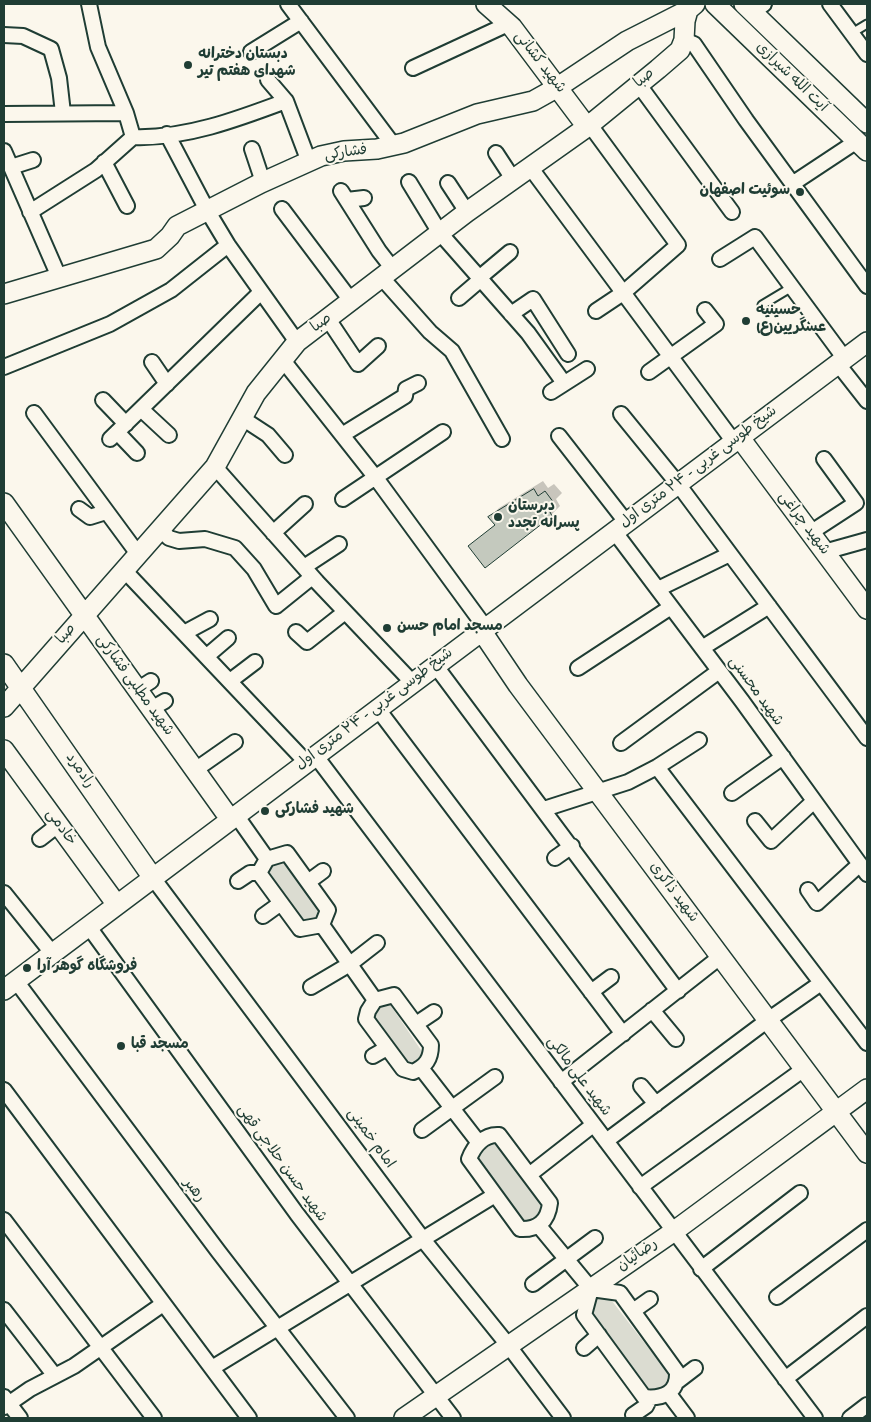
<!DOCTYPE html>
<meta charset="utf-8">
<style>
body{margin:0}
#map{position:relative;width:871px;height:1422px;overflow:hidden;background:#fbf7ec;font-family:"Gochi Hand",sans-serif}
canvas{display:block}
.frame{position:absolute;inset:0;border:5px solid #1f3d34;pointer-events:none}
</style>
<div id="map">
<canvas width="871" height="1422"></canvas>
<div class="frame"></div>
</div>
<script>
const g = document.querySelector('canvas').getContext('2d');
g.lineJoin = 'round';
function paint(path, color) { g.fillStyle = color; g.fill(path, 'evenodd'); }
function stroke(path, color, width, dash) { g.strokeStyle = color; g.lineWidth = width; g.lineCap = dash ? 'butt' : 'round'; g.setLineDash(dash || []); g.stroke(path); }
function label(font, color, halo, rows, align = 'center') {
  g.font = font + ' "Gochi Hand","Playpen Sans Arabic",sans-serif'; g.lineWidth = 4; g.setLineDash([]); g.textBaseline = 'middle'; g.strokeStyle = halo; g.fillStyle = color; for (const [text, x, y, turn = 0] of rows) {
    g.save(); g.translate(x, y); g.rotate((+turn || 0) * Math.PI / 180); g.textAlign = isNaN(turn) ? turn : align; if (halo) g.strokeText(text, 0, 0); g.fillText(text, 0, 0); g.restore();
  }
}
paint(new Path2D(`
 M283 860 320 913 317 920 303 925 266 874C267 866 275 862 283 860Z
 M387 1000 425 1056 415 1066 409 1067 372 1016 380 1005Z
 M497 1140 544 1208 540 1217 525 1225 475 1156Z
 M602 1296H608L672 1378 671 1385 661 1390 647 1392 591 1312 595 1300Z`), '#dbdcd1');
paint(new Path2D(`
 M543 481 548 488 554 484 562 493 556 499 560 506 551 515 470 546 496 524 490 517 499 508Z`), '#0003');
const building = new Path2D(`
 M534 489 538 496 545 491 554 503 548 508 552 516 485 568 468 546 495 525 488 517Z`);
paint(building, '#c4c9be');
stroke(building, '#1f3d34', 1);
const lane = new Path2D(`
 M852 33 867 24
 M762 305 792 287`);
const street = new Path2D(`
 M89 4 98 47 126 113 133 137
 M288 4 394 146
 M830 4 867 54
 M753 12 764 4
 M4 35 23 36 51 49 59 78 63 113
 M684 40 694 44 746 120 867 286
 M251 52 301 21
 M413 68 508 24
 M268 80 286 101 309 162
 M639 85 732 212
 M4 114 126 113
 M590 125 678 245 623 293 596 311
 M167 134 207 210 228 245 297 342
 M252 149 263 182
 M4 151 59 277
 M496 153 513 179
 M104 162 127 206
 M11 167 33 160
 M530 167 734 442
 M409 182 440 233 528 333 564 383
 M448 183 467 212
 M792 184 857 141
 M341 191 379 251 393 269
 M347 200 364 198
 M282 209 352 302
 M30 212 96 170 133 137C185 139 238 119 286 101
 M720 259 755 237 845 359
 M382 278 430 332 452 351 502 439
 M479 278 510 252
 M459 298 480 280
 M511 314 533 299 568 354
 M328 319 358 364 378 346
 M282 359 376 478 485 627
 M152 362 167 384
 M838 364 867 401
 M4 367 110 324 171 290 228 245
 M649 372 716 324 705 310
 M551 392 587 369
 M103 400 126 424
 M141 409 169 435
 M34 413 138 554
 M621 414 678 484 867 738
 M242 418 268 435 285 455
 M117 432 137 453
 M342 435 405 396 406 389 418 383
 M559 436 626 522
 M110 439 261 292
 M215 467 317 582 412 682
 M343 499 443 432
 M79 509 90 517 106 512
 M160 529 169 538 179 541 205 539 235 548 254 569 276 606 312 577
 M614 531 742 701 867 874
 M273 533 305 504
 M810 533 856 503 824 459
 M824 552 867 540
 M304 567 339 544
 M124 570 306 762
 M658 589 730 554
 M296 632 307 642 345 612
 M184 633 210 619
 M702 648 769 606
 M207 656 228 638
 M435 665 678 991
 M578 668 671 607
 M230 681 255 662
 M137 690 151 681
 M377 708 623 1034
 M151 709 165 701
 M621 743 719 671
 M315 755 815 1418
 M657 767 867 1043
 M195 770 235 742
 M732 793 783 757
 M544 809 628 782 657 767 699 740
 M236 815 267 859
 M755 821 771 841 814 801
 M40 839 58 825
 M287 853 328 910 322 925 300 929 259 873 267 859Z
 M555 858 572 846
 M153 878 425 1242 508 1345 563 1418
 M238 881 250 873H259
 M308 882 323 871
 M808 890 817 903 860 864
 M4 893 53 954
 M263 916 281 903
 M322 925 375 1000
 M89 927 297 1214 453 1418
 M16 981 218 1251 347 1418
 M311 987 350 964 377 943
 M591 992 611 977
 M394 995 431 1045C431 1059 426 1066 413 1072L403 1069 366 1019 368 1011 375 1000Z
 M652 1010 676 1039
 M416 1024 434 1012
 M373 1056 387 1048
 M421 1068 479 1143
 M561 1082 720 957
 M641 1086 656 1104
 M4 1090 249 1418
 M422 1130 495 1077
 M499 1135 550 1203C548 1221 538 1230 520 1229L469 1159C474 1146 484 1134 499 1135Z
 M606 1141 768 1020 821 983
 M529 1175 593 1125
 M640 1187 804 1069
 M4 1220 154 1418
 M539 1226 591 1289
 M701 1269 800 1193
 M533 1284 595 1238
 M591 1289 620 1293 677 1372C678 1393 663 1399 644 1397L584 1315Z
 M777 1297 867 1230
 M4 1310 55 1376
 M633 1311 650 1299
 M584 1348 599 1335
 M212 1368 495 1195
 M785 1379 867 1316
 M678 1381 695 1368
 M669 1394 687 1418
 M4 1397 20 1418
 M4 1407 30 1389 74 1366 163 1304
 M633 1415 646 1406 650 1398
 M850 1418 867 1405`);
const secondary = new Path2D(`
 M486 4 512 27 587 127
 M715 4 867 151
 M744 4 867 123
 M4 294 156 249 170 236 177 226 261 183 321 156 344 151 377 149 404 143 477 114 533 101 558 87 627 41 688 10
 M740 438 867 609
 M4 503 230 819
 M481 630 518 685 867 1153
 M4 664 153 878
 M4 707 215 467 256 393 297 342 467 212 587 127 658 69 680 50 684 40 685 21 688 10 695 4
 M4 750 117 905
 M4 990 867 342
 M404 1418 673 1232 867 1089`);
stroke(lane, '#1f3d34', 11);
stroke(street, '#1f3d34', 18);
stroke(secondary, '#1f3d34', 22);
stroke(lane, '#fbf7ec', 7);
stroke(street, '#fbf7ec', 14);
stroke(secondary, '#fbf7ec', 19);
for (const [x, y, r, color] of [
 [188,65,5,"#1f3d34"],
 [800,192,5,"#1f3d34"],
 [746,321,5,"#1f3d34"],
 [498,517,5,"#1f3d34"],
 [387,628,5,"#1f3d34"],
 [265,811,5,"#1f3d34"],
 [27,968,5,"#1f3d34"],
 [121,1046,5,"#1f3d34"]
]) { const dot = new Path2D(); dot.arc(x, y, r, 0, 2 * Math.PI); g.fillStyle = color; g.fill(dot); stroke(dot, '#fbf7ec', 2); }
label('bold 15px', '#1f3d34', '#fbf7ec', [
 ["دبستان دخترانه",198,56],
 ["شهدای هفتم تیر",198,73],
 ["سوئیت اصفهان",790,192,"right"],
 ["حسینیه",756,312],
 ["عسگریین(ع)",756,329],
 ["دبرستان",508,508],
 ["پسرانه تجدد",508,525],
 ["مسجد امام حسن",397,628],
 ["شهید فشارکی",275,811],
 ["فروشگاه گوهر آرا",37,968],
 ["مسجد قبا",131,1046]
], 'left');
label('15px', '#1f3d34', '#fbf7ec', [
 ["شهید کشانی",539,63,52],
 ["آیت الله شیرازی",791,78,44],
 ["صبا",645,79,-40],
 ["فشارکی",346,154,-8],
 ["صبا",322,324,-36],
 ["شیخ طوسی غربی - ۲۴ متری اول",699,468,-37],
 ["شهید چراغی",803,524,53],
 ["صبا",67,635,-49],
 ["شهید مطلبی فشارکی",134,686,54],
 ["شهید محسنی",755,692,54],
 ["شیخ طوسی غربی - ۲۴ متری اول",375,710,-37],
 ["رادمرد",79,771,55],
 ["خادمی",60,828,54],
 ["شهید ذاکری",673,893,53],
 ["شهید علی مالکی",578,1077,53],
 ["امام خمینی",370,1139,54],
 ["شهید حسن حلاجی قهی",281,1164,54],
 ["رهبر",193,1191,53],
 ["رضائیان",638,1256,-35]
]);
</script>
